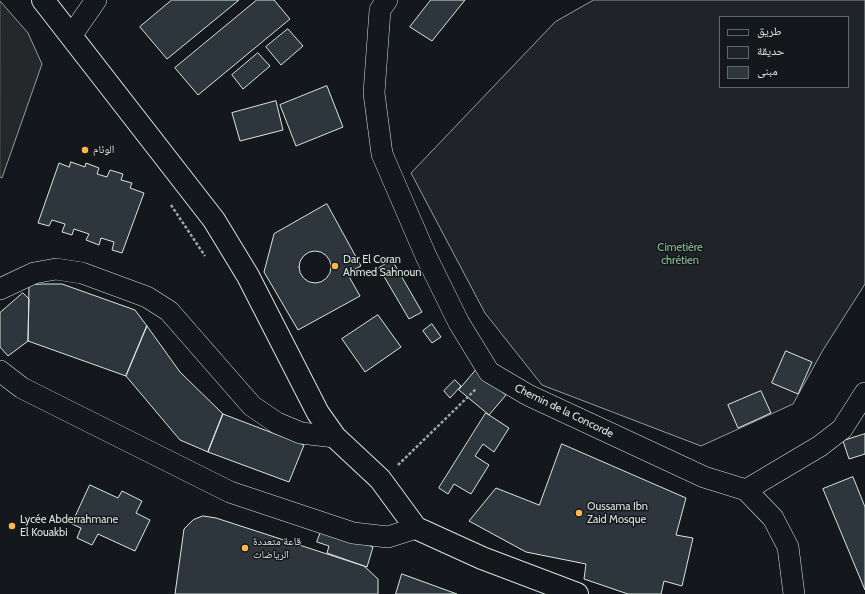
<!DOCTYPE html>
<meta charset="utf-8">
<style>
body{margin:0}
#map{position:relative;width:865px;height:594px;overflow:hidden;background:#14181c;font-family:Cabin,"Noto Naskh Arabic",sans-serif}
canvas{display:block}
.legend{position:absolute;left:719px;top:16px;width:130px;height:72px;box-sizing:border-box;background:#14181c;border:1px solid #626a69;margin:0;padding:5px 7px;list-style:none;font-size:12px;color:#d8e6dc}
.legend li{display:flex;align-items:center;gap:8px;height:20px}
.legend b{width:20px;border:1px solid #626a69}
</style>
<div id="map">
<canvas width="865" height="594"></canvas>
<ul class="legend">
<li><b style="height:5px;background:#14181c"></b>طريق</li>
<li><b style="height:11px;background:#202428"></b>حديقة</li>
<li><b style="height:11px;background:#2c363c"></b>مبنى</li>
</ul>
</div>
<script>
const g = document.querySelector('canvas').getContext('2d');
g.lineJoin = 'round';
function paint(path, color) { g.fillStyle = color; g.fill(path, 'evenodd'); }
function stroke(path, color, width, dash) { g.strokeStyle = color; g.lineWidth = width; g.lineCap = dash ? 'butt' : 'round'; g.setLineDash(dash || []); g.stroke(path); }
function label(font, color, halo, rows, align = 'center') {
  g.font = font + ' Cabin,"Noto Naskh Arabic",sans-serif'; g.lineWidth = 3; g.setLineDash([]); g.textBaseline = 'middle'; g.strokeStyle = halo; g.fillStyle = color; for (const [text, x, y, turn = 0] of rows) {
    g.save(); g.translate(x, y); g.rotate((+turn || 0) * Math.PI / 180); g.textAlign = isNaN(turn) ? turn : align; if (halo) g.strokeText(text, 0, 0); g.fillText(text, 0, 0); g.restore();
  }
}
const green = new Path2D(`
 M594 0H865V284L823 350 793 404 701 446 542 385 485 313 411 173 555 22ZM720 17H848V87H720Z`);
paint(green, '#202428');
stroke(green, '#939e99', 1);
const parking = new Path2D(`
 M0 1 28 33 42 64 2 178 0 177Z`);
paint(parking, '#24282b');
stroke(parking, '#939e99', 1);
const building = new Path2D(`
 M172 0H239L167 59 140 27Z
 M257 0H274L290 19 198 95 175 68Z
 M431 0H465L432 41 410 27Z
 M288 29 303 46 281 65 266 47Z
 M258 53 270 66 243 89 232 75Z
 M327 86 343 127 296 146 280 105Z
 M276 101 283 130 240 141 232 113Z
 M71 162 85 167 86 163 99 168 97 174 107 177 110 170 123 174 121 180 132 183 130 188 144 193 122 253 112 250 114 242 101 238 99 245 86 240 89 234 74 229 72 235 62 232 65 224 52 220 49 226 38 223 59 163 69 167Z
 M327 204 361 266 347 273 360 296 298 330 264 272 274 234Z
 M299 267a16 16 0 1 1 32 0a16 16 0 1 1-32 0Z
 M392 260 422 312 409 319 379 268Z
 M43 284H62L135 310 147 326 126 376 28 341 29 285Z
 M23 293 29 299 28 341 8 356 0 347V313Z
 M378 315 401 347 365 372 342 339Z
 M432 324 441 337 432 343 423 331Z
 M147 326 180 372 223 414 208 452 180 440 126 376Z
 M786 351 812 362 798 394 772 383Z
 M476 370 506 395 489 415 459 390Z
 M455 380 461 386 450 398 444 391Z
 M761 391 771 413 738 428 728 405Z
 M486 413 509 428 494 452 483 444 475 456 489 465 471 494 454 484 448 494 439 488Z
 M223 414 304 445 289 482 208 452Z
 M865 434V454L849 459 843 441Z
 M562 444 686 498 676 535 693 538 682 586 664 581 661 594H628L584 579 586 564 526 552 469 521 496 488 539 505Z
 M853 477 865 507V590L823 489Z
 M90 485 118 498 122 491 142 501 136 513 150 520 135 551 98 534 92 545 77 538 81 528 72 524Z
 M203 516 216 518 364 566 378 579V594H175L184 529 193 520Z
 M322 529 373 547 367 567 327 553 329 546 317 542Z
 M402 574 457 594H396Z`);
paint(building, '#2c363c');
stroke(building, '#d8e6dc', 1);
const street = new Path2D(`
 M387 0 380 10 374 93 382 154 426 256 459 323 489 372 528 395 704 477 746 490 773 518 788 547 794 594
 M71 36 96 0
 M0 289 34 273 56 269 82 273 147 297 169 311 252 406 277 423 301 433 335 437
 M0 371 22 388 230 492 353 533 388 537 416 528
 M746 490 820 446 842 429 865 393`);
const secondary = new Path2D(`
 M43 0 214 220 248 276 318 413 335 437 380 479 416 528 482 558 577 594`);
stroke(street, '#d8e6dc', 22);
stroke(secondary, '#d8e6dc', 24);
stroke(new Path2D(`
 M171 205 205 256
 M398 465 476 389`), '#9da8a2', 2.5, [3, 2]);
stroke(street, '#14181c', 21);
stroke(secondary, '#14181c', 22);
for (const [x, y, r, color] of [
 [85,150,4,"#ffb74d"],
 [335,266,4,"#ffb74d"],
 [579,513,4,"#ffb74d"],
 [12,526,4,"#ffb74d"],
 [245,548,4,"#ffb74d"]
]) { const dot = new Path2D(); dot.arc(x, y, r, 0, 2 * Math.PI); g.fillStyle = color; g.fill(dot); stroke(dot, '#14181c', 1.5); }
label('11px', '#d8e6dc', '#14181c', [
 ["الوئام",93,150],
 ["Dar El Coran",343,260],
 ["Ahmed Sahnoun",343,273],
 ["Oussama Ibn",587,507],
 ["Zaid Mosque",587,520],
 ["Lycée Abderrahmane",20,520],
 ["El Kouakbi",20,533],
 ["قاعة متعددة",253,542],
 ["الرياضات",253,555]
], 'left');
label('11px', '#8ac095', '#14181c', [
 ["Cimetière",680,248],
 ["chrétien",680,261]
]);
label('11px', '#d8e6dc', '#14181c', [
 ["Chemin de la Concorde",564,411,26]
]);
</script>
